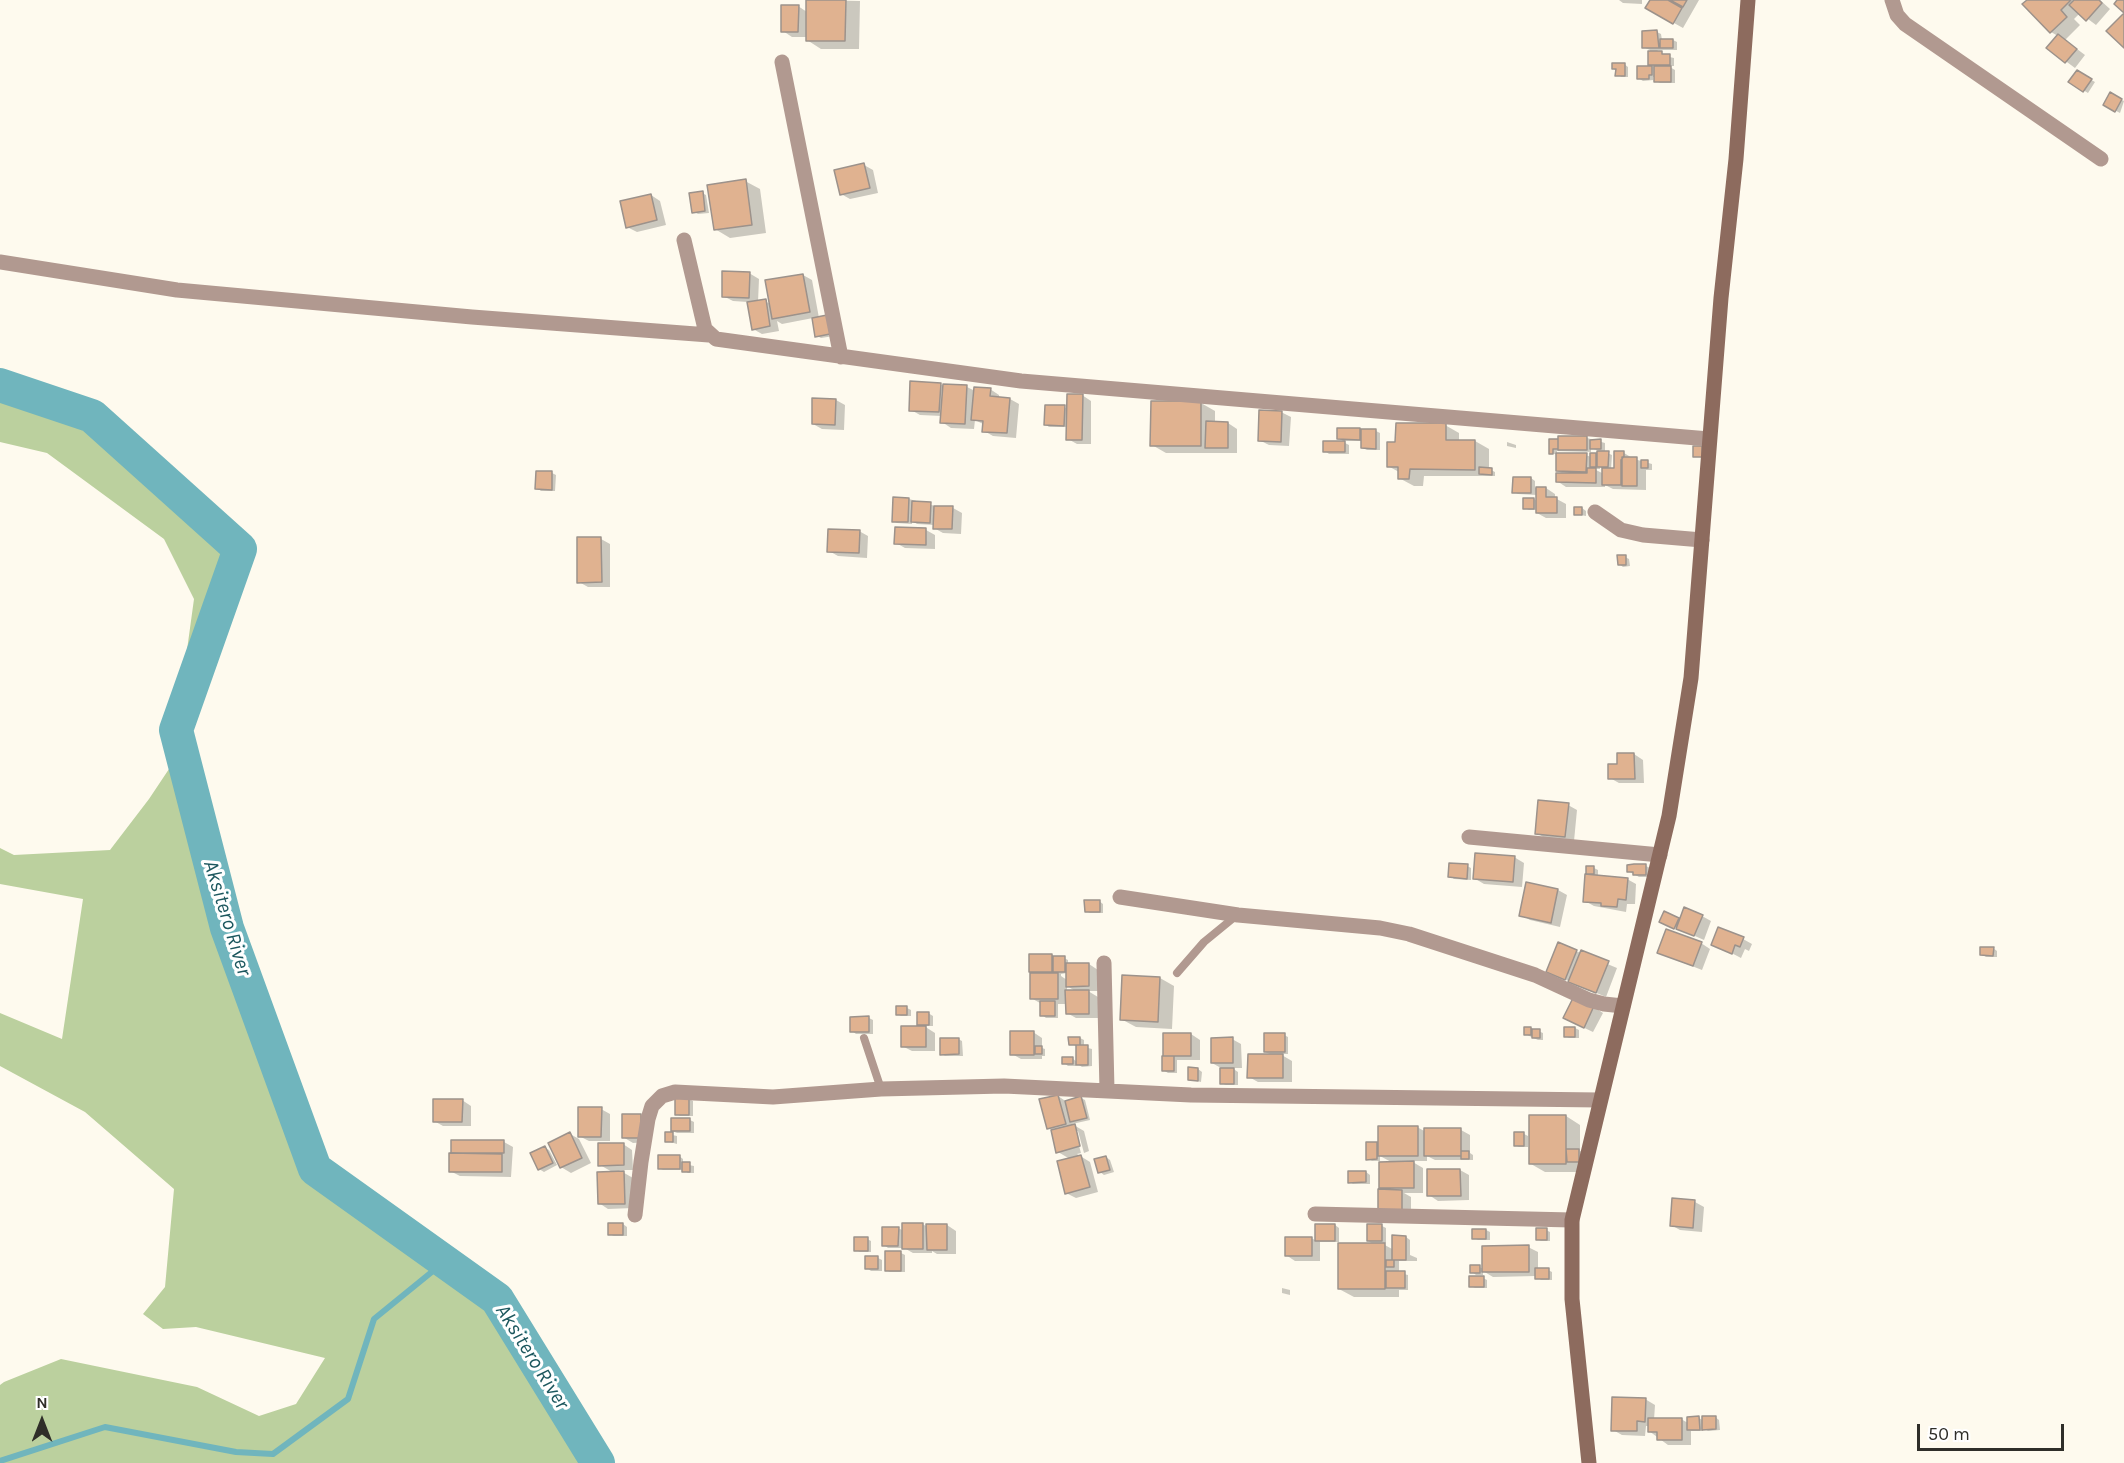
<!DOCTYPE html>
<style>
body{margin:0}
#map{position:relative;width:2124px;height:1463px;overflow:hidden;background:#fefaee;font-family:Karla,sans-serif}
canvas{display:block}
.north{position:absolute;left:12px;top:1391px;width:60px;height:60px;-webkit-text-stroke:4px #fff;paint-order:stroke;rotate:0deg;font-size:16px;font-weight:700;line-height:24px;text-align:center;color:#2f2e29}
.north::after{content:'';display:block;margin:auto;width:21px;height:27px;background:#2f2e29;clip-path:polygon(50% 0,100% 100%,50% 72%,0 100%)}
.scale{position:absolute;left:1917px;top:1424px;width:147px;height:27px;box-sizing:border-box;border:3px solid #2f2e29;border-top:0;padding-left:8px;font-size:18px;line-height:21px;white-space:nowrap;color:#2f2e29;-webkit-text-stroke:4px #fff;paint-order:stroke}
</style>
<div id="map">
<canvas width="2124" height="1463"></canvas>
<div class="north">N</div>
<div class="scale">50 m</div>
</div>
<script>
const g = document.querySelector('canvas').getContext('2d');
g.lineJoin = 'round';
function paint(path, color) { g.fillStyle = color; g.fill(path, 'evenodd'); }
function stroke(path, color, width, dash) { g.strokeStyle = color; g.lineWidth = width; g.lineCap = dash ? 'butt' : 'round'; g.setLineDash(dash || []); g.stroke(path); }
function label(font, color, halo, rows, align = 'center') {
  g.font = font + ' Karla,sans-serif'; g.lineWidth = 6; g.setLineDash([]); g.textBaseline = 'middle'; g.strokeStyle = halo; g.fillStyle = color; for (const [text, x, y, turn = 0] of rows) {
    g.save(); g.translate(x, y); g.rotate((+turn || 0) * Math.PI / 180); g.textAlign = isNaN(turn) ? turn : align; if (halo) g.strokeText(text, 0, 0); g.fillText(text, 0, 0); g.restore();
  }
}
paint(new Path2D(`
 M0 385 92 416 240 549 176 730 194 599 164 539 47 453 0 442Z
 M181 751 315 1169 497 1299 598 1463H0V1385L4 1382 61 1359 197 1387 259 1416 296 1404 325 1358 196 1327 163 1329 143 1314 165 1287 174 1189 85 1112 0 1066V1013L62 1039 83 899 0 884V848L14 855 110 850 149 799Z`), '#bbd09e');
paint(new Path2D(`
 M807 0 860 1 859 49H821L807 40V37H792L783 31 798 6 807 12Z
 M1619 0H1642V4L1623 3Z
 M1652 0H1699L1683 28 1647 8Z
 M2029 0H2100L2110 9 2096 25 2080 13 2074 19 2080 25 2065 40 2085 55 2075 68 2048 48 2058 36 2051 32Z
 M1657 32 1661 34 1662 40H1673L1677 42V50H1657L1665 56 1674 58V66H1668L1675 70V83H1660L1656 81V77H1653V80L1643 81 1638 78 1650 67V50L1643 47Z
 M1624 64 1628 67V77H1621L1613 68Z
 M2077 72 2095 82 2088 93 2070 82Z
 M2110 94 2124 101 2120 113 2105 105Z
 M864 165 873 170 878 193 850 199 841 194Z
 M745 181 760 189 766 233 730 238 715 229Z
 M702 193 706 195 709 213 698 214 694 212Z
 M651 195 660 201 666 225 637 232 627 227Z
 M749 273 759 279 758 302 765 301 770 304 803 275 812 280 819 318 834 336 821 338 817 336 813 318 782 324 777 321 779 331 762 334 753 329 748 302 733 301 723 296Z
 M940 384 944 386 967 387 975 391 990 389 999 395V398L1010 399 1019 404 1016 438 993 436 984 431 985 425 975 420 974 429 951 428 942 422V416L920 415 911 410Z
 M1082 395 1091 401V444H1077L1068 439V427H1049L1045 424 1064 407 1068 409Z
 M836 400 845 405 844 430 822 429 813 424Z
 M1201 403 1215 411V423H1228L1237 429V453H1166L1152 445Z
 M1281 412 1291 417 1289 446 1269 445 1259 440Z
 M1445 425 1459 433V441H1475L1489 449V469L1495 472V476H1424L1423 486H1414L1399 478V472L1388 466 1397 444Z
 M1359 430 1376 431 1380 433V450H1367L1363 448V441H1343L1338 438Z
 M1587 438 1605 443V452L1612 455 1611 470H1616L1624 453 1634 459 1652 464V470H1646V490L1613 489 1605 485V487H1566L1557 481 1564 474 1557 471 1558 455 1551 453V440ZM1591 448 1599 451V456L1595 454 1591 457 1586 455 1557 454V451L1591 452ZM1600 467 1603 469 1604 474 1594 469H1600Z
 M1507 442 1516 445V448L1507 446Z
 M1345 443 1349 445V454H1329L1325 451Z
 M552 473 556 475 555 491H541L537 488Z
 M1531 478 1535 481V488H1546L1555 494V498L1566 504V518H1546L1537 513V510H1529L1525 508 1534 499 1537 501V495L1518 494 1514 492Z
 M894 499H909L935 506 953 508 962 513 961 534 943 533 934 528V525L917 524 912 521V524L897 523 893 521Z
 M1582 508 1586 511V516L1575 514Z
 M926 530 935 535V549L905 548 896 543Z
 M859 531 868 536 867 558 838 556 829 551Z
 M601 539 610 544V587H588L579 582Z
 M1625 557 1629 559 1630 566 1623 567 1619 564Z
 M1634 754 1643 760 1644 783H1619L1610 778 1618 765Z
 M1568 805 1577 810 1574 841 1546 839 1537 833Z
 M1514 857 1524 863 1522 887 1484 884 1474 878Z
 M1467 866 1471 868V880L1454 879 1450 876Z
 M1646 866 1650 868V877H1639L1628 871Z
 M1594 868 1598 870V877L1627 879 1636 884 1635 904H1627L1626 912 1594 906 1585 901 1594 877 1587 873Z
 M1558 890 1567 895 1560 927 1530 920 1521 915Z
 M1099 901 1103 904V913H1090L1086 911Z
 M1665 913 1680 920 1702 916 1711 921 1704 940 1661 921Z
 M1743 939 1752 944 1749 951 1745 949 1741 958 1720 947Z
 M1701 943 1710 949 1702 970 1659 953Z
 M1993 948 1997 951V957H1986L1982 954Z
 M1576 951 1617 968 1606 997 1557 976Z
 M1030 956 1064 958 1068 960V964H1089L1098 970V991H1088L1098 997V1018H1076L1067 1013V1004H1058V1018H1046L1042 1015 1040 1003 1031 998ZM1067 973V980L1061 976V974ZM1067 986 1077 992H1067Z
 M1160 978 1174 986 1172 1029 1136 1027 1121 1019Z
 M1594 1007 1603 1013 1593 1032 1574 1023Z
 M907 1008 911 1010V1016H901L897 1014Z
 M928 1013 933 1016V1026H924L935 1033V1051H912L902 1046 924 1027 919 1024Z
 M869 1018 873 1020V1034H856L852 1031Z
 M1531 1028 1543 1033V1040H1538L1525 1034Z
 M1575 1028 1579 1030V1038H1569L1565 1036Z
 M1033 1032 1042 1038V1048L1045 1049V1056H1042V1059H1021L1012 1054Z
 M1164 1034H1191L1200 1040V1060H1177V1073H1168L1163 1070Z
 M1284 1035 1288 1037V1054H1280L1292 1061V1082H1258L1249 1077 1272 1055 1265 1052Z
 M1080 1038 1084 1040V1047L1092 1049V1066L1082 1067 1076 1063V1066H1068L1064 1063 1072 1058 1077 1062V1046L1070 1044Z
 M958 1039 962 1041 963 1056H945L941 1054Z
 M1232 1039 1241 1044 1242 1068H1232L1238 1072V1085H1226L1221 1083V1068L1212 1063Z
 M1198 1069 1202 1072 1201 1082 1190 1079Z
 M1058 1096 1067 1102 1081 1098 1085 1100 1090 1120 1072 1124 1084 1131 1089 1151 1084 1153 1078 1131H1075L1081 1153 1077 1154 1090 1162 1098 1192 1076 1198 1066 1193 1070 1159 1058 1152 1052 1130 1048 1128Z
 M689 1099 693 1101V1116H680L676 1114Z
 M462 1100 471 1106V1126H443L434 1121Z
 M601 1109 610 1114V1141H589L579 1136Z
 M623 1116H641L650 1121V1142L633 1143 623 1137Z
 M1566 1116 1580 1125V1151L1583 1152 1580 1172H1545L1531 1164Z
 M690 1120 694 1122V1133H677L672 1131Z
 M1417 1127 1426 1132 1461 1130 1470 1135V1153L1473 1155V1160H1435L1427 1156V1161H1411L1423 1168V1193H1404L1411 1197V1215L1379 1209 1380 1162 1393 1163 1380 1156V1161H1372L1368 1159 1376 1144 1380 1146Z
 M570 1134 579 1139 591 1163 571 1173 561 1167Z
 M667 1134 677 1136V1144L667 1141Z
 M1524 1134 1528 1136V1147H1519L1515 1145Z
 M452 1141 504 1142 513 1147 511 1177 460 1176 450 1171Z
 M623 1144 632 1150 633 1170H619L633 1178V1208L608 1209 599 1203 614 1173 600 1165Z
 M545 1148 549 1150 557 1165 544 1172 539 1169Z
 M679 1156 683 1159V1164L694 1166V1173H688L684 1170H663L659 1168Z
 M1106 1157 1110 1160 1114 1172 1104 1175 1100 1172Z
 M1460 1170 1469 1175V1200L1438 1201 1429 1195Z
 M1366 1172 1370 1175V1184H1353L1349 1182V1173Z
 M1695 1202 1704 1207 1702 1232 1680 1230 1671 1225Z
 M623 1224 627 1227V1236H614L609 1234Z
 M922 1224 928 1227 947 1225 956 1231V1254H937L932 1251V1253H913L904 1248H888L884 1245 898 1228 904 1231Z
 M1317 1225H1335L1339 1228V1242H1320V1261H1295L1286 1255 1311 1238 1317 1241Z
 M1368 1226H1382L1386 1228V1243H1381L1394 1250 1406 1237 1410 1240V1255L1417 1258V1261H1399V1273L1408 1275V1290H1399V1297H1354L1339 1289 1375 1245 1368 1241Z
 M1486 1230 1490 1232V1240H1478L1474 1238Z
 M1546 1230 1550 1232V1241H1541L1537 1239Z
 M867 1239 871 1241V1252H860L856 1250Z
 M1528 1247 1538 1252V1270H1548L1552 1272V1280H1541L1536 1276 1493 1277 1483 1271V1275H1476L1472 1272 1479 1267 1484 1269Z
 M901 1253 905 1255V1272H890L886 1270Z
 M878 1258 882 1260V1271H871L867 1268Z
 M1483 1278 1487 1280V1288H1475L1471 1286Z
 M1282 1288 1290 1290V1295L1282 1293Z
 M1645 1399 1655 1405 1654 1420 1681 1419 1688 1423 1699 1418 1704 1421 1715 1417 1719 1420 1720 1430 1708 1431 1703 1428V1431H1691V1445H1668L1649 1431V1426H1646L1645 1436 1622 1435 1613 1430Z`), '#0003');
stroke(new Path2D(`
 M0 1461 105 1427 236 1452 273 1454 348 1399 374 1319 444 1262`), '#70b5bd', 6);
stroke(new Path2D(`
 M0 385 92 416 240 549 176 730 227 928 315 1169 497 1299 598 1463`), '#70b5bd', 34);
const building = new Path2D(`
 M806 0H846L845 41H806Z
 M1650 0H1668L1682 8 1673 24 1645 8Z
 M1670 0H1687L1683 7Z
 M2027 0H2071L2061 10 2067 17 2050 33 2022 4Z
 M2074 0H2099L2102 3 2086 21 2069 5Z
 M2117 0H2124V13L2114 4Z
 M781 5H799L798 32H781Z
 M2124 13V48L2106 31Z
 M1657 30 1659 48H1642V31Z
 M2058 34 2077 49 2065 63 2046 48Z
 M1660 39H1673V48H1660Z
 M1648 51H1662V54H1670V65H1648Z
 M1612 63H1625V76H1615L1616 69H1612Z
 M1637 66H1652V75H1649V79H1637Z
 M1654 66H1671V82H1654Z
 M2077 70 2092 79 2083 92 2068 82Z
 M2110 92 2122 99 2115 112 2103 105Z
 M864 163 870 188 840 195 834 170Z
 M746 179 752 225 714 230 707 185Z
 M703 191 705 211 692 213 689 193Z
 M651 194 657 220 626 228 620 201Z
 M722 271 750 272 749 298 722 297Z
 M803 274 810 312 772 319 765 280Z
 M766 299 770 326 752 330 747 302Z
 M827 315 830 334 815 337 812 318Z
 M910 381 941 383 939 412 909 411Z
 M943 384 967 385 965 424 940 423Z
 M974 387 991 388 990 396 1010 398 1007 433 982 432 983 421 971 420Z
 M1067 394H1083L1082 440H1066Z
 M812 398 836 399 835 425 812 424Z
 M1151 401H1201V446H1150Z
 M1045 405H1065L1064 426 1044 425Z
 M1259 410 1282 411 1281 442 1258 441Z
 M1206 421 1228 422V448H1205Z
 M1396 423H1446V440H1475V470L1410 469 1409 479H1398V467H1387V442H1395Z
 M1337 428H1360V440L1337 439Z
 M1361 429H1376V449L1361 448Z
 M1558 436H1587V450H1558Z
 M1549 439H1558V449H1553V454H1549Z
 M1601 439V449H1590V440Z
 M1323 441H1345V452H1323Z
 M1693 446H1702V457H1693Z
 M1597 451H1609L1608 467H1597Z
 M1614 451H1624V456L1621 460V485H1602V468H1614Z
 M1556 453H1587L1586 472 1556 471Z
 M1590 453H1596V467H1590Z
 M1622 457H1637V486H1622Z
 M1641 460H1648V468H1641Z
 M1479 467 1492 468V475L1479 474Z
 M1587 468H1596V483L1556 482V473H1587Z
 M536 471H552V490L535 489Z
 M1513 477H1531V493H1512Z
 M1536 487H1546V497H1557V513H1536Z
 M893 497 909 498 908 522H892Z
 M1523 498H1534V509H1523Z
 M912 501 931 502 930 523 911 522Z
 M934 506H953L952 529H933Z
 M1574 507H1582V515H1574Z
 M895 527 926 528V545L894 544Z
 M828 529 860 530 859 553 827 552Z
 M577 537H601L602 582 577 583Z
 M1617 555H1626V565H1618Z
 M1617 753H1634L1635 779H1608V764H1617Z
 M1538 800 1569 803 1565 837 1535 834Z
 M1475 853 1515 856 1513 882 1473 879Z
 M1449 863 1468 864 1467 879 1448 877Z
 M1634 864H1646V875H1633V872H1627V865Z
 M1586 866H1594V874H1586Z
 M1585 874 1628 878 1626 900 1618 899 1617 907 1601 906V903L1583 902Z
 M1526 882 1558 889 1551 923 1519 916Z
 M1084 900H1100V912H1085Z
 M1684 907 1703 915 1694 936 1676 929Z
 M1664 911 1679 918 1674 929 1659 922Z
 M1718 927 1744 937 1740 947 1735 945 1732 954 1711 945Z
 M1666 929 1702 942 1693 966 1657 953Z
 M1558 942 1577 950 1565 980 1546 972Z
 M1980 947H1994L1993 956 1980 955Z
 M1581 950 1609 961 1596 993 1568 982Z
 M1029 954H1052V972H1029Z
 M1053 956H1065V972H1053Z
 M1066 963H1089V986L1066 987Z
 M1030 973H1058V999H1030Z
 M1122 975 1160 977 1158 1022 1120 1020Z
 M1065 990H1089V1014H1066Z
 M1574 996 1594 1006 1584 1028 1563 1018Z
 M1040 1001H1055V1016H1040Z
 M896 1006H907V1015H896Z
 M917 1012H929V1025H917Z
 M869 1016V1032H850V1017Z
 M901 1026H926V1047H901Z
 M1524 1027H1531V1035H1524Z
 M1564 1027H1575V1037H1564Z
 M1532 1029H1540V1038H1532Z
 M1010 1031H1034V1055H1010Z
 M1163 1033H1191V1056H1163Z
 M1264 1033H1285V1052H1264Z
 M1068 1037H1080V1045H1069Z
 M1233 1037V1063H1211V1038Z
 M940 1038H959V1054L940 1055Z
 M1076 1045H1088V1065H1076Z
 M1035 1046H1042V1054H1035Z
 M1248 1054H1283V1078H1247Z
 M1162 1056H1174V1071H1162Z
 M1062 1057H1073V1064H1062Z
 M1188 1067 1198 1068V1081L1188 1080Z
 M1220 1068H1234V1084H1220Z
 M1058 1095 1066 1124 1047 1129 1039 1099Z
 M1081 1096 1087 1118 1070 1122 1065 1101Z
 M675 1097H689V1115H675Z
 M433 1099H463L462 1122H433Z
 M578 1107H602L601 1137H578Z
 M622 1114H641V1138H622Z
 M1529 1115H1566V1164H1529Z
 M671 1118H690V1131H671Z
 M1075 1124 1080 1146 1056 1153 1051 1130Z
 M1378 1126H1418V1156H1378Z
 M1424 1128H1461V1156H1424Z
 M570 1132 582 1158 560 1168 548 1143Z
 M665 1132H673V1142H665Z
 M1514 1132H1524V1146H1514Z
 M451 1140H504V1153H451Z
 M1366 1142H1377V1159L1366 1160Z
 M598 1143H624V1165L598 1166Z
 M545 1146 553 1163 538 1170 530 1153Z
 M1566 1149H1579V1162H1567Z
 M1461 1151H1469V1159H1461Z
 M449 1153 502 1154V1172H449Z
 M658 1155H680V1169H658Z
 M1081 1155 1090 1187 1065 1194 1057 1161Z
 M1106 1156 1110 1170 1098 1173 1094 1159Z
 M1414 1161V1188H1379V1162Z
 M682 1162H690V1172H682Z
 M1427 1169H1460L1461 1196H1427Z
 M624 1171 625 1204H598L597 1172Z
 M1348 1171H1366V1182L1348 1183Z
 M1378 1189 1402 1190V1210H1378Z
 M1672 1198 1695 1200 1693 1228 1670 1226Z
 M608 1223H623V1235H608Z
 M902 1223H923V1249H902Z
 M926 1224H947V1250H927Z
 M1315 1224H1335V1241H1315Z
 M1367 1224H1382V1241H1367Z
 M882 1227H899L898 1246H882Z
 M1536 1228H1547V1240H1536Z
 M1472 1229H1486V1239H1472Z
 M1392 1235 1406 1236V1260H1392Z
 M854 1237H868V1251H854Z
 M1285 1237H1312V1256H1285Z
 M1338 1243H1385V1289H1338Z
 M1529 1245V1272H1482V1246Z
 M885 1251H901V1271H885Z
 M865 1256H878V1269H865Z
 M1386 1260H1394V1267H1386Z
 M1470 1265H1480V1273H1470Z
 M1535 1268H1549V1279H1535Z
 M1386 1271H1405V1288H1386Z
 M1469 1276H1484V1287H1469Z
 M1612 1397 1646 1398 1645 1422 1637 1421V1431H1611Z
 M1699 1416 1700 1430H1687V1417Z
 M1702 1416H1716V1429L1702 1430Z
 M1648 1418H1682V1440H1657V1432H1648Z`);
paint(building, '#e0b290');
stroke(building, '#9c928b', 1.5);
stroke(new Path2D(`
 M1177 973 1204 942 1237 915
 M864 1038 881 1089`), '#b19990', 8);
stroke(new Path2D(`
 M1892 0 1897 15 1905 24 2101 159
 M782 62 841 357
 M684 240 705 329 716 339 1021 381 1709 439
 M0 262 177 290 472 317 709 335
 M1595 512 1621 530 1643 535 1702 540
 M1469 837 1660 855
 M1120 897 1238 915 1380 928 1409 934 1535 975 1589 1000 1604 1004 1623 1006
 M1104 963 1107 1090
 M1315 1214 1572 1220
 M635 1215 641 1162 648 1119 652 1106 662 1096 675 1092 773 1097 881 1089 1004 1086 1191 1095 1600 1100`), '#b19990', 15);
stroke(new Path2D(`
 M1589 1463 1572 1299V1220L1669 816 1691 678 1721 298 1736 159 1748 0`), '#8d6b5e', 15);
label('italic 21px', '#1c575e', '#fff', [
 ["Aksitero River",227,918,73],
 ["Aksitero River",532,1357,58]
]);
</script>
